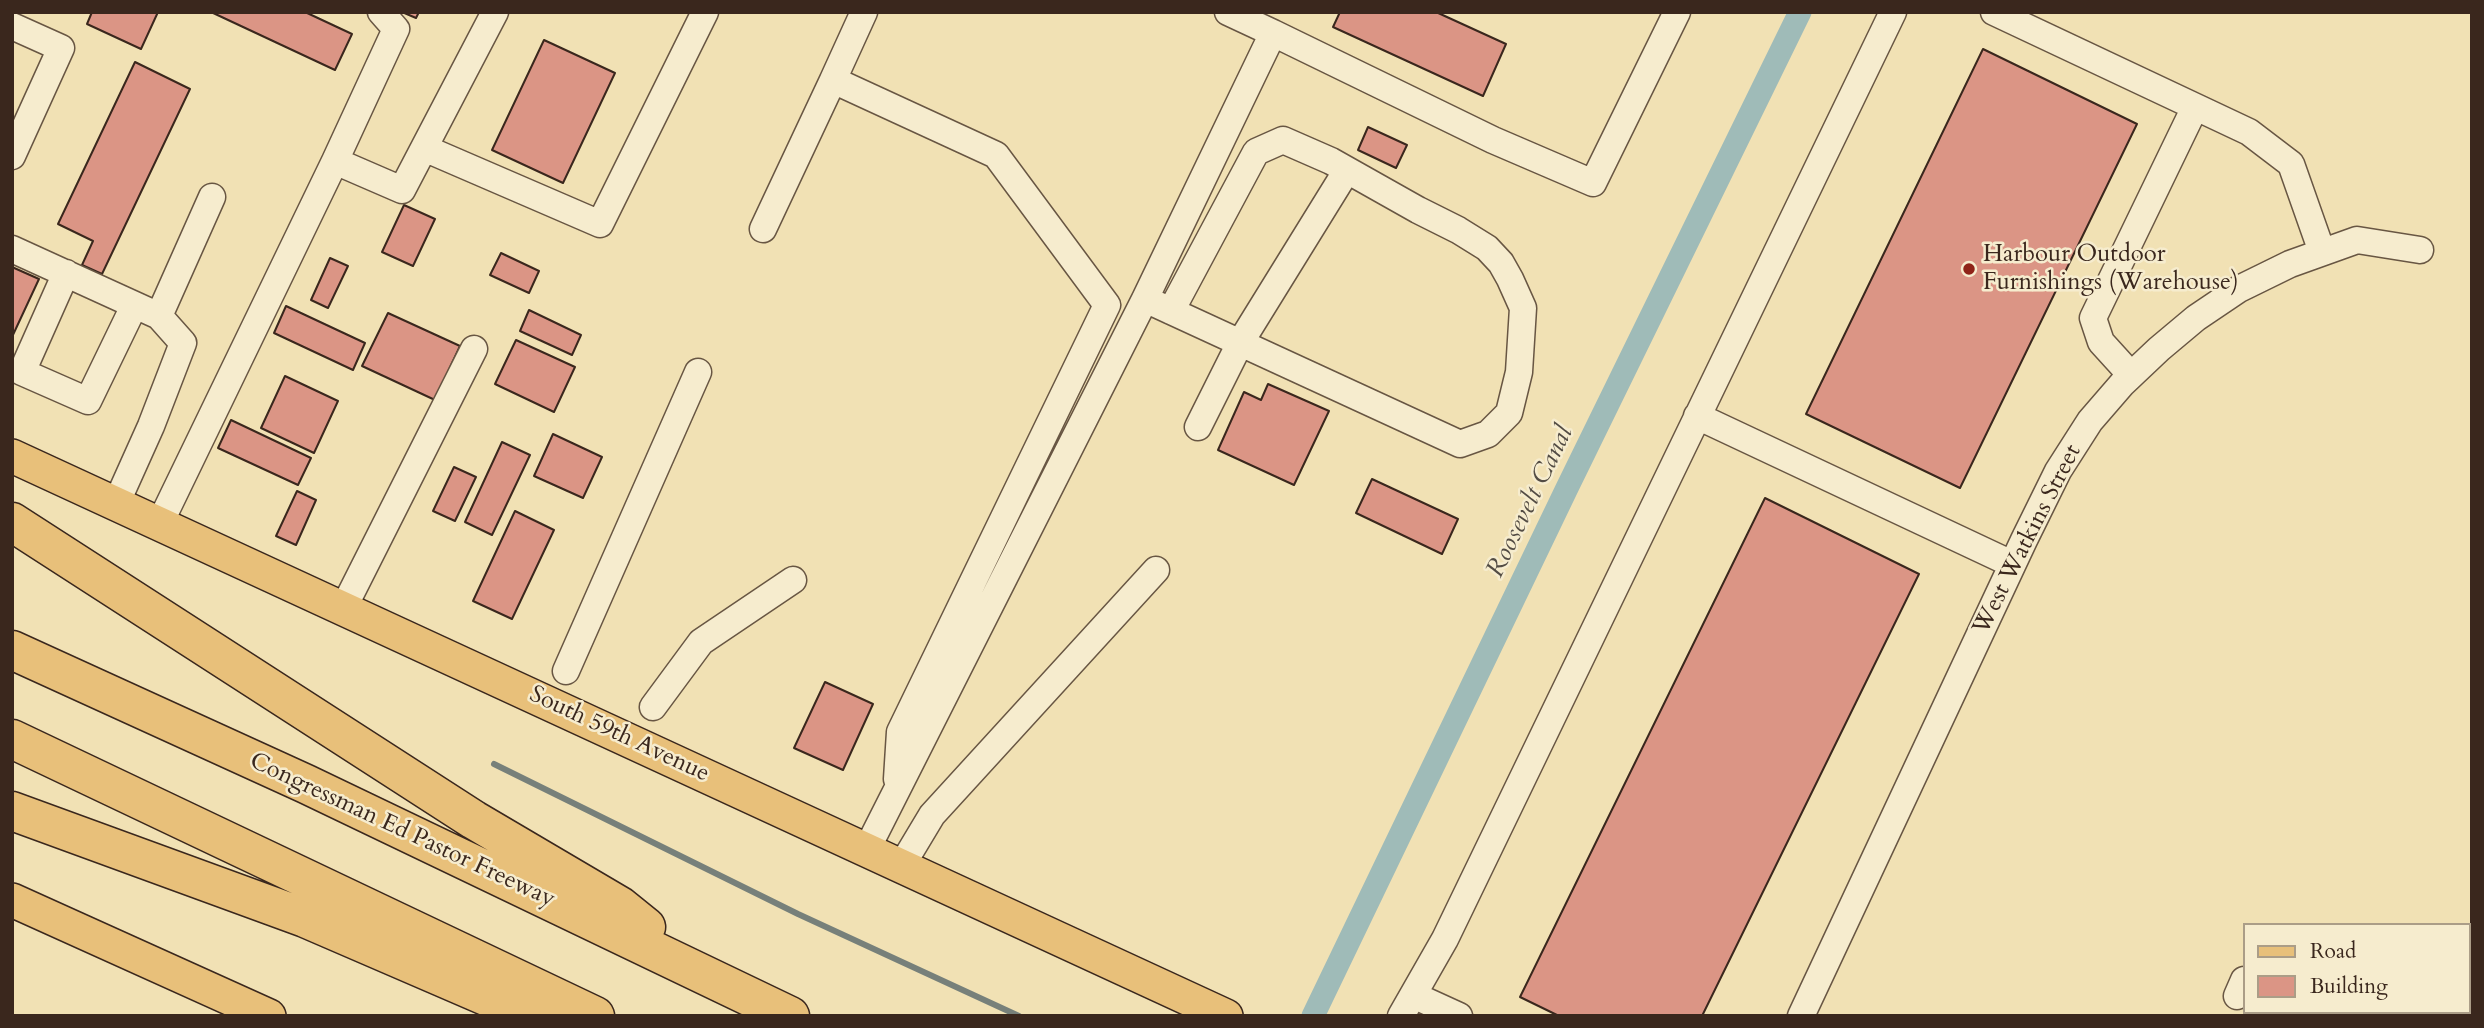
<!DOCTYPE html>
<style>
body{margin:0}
#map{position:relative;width:2484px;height:1028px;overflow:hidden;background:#f1e1b4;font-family:Cardo,serif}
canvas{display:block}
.frame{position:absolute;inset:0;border:14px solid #3a271d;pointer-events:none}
.legend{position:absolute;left:2243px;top:923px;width:228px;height:91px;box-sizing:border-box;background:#f6ecce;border:2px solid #ab9d87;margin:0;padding:9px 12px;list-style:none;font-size:21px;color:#3a271d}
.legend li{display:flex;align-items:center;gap:14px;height:35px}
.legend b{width:35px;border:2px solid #ab9d87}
</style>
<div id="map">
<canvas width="2484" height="1028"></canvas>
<div class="frame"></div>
<ul class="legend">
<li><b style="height:9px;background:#e8c07a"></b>Road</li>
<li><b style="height:19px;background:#db9585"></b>Building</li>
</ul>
</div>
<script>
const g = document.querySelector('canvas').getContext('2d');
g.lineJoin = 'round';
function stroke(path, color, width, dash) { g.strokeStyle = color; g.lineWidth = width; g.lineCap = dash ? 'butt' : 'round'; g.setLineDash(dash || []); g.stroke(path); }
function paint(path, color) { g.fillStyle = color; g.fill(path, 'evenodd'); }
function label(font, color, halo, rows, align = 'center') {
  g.font = font + ' Cardo,serif'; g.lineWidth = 5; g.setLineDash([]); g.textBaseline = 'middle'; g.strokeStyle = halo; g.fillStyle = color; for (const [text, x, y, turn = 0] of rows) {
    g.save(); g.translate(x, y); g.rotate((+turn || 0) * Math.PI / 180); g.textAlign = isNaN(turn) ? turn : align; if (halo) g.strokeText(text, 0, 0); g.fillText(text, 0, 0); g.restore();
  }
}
stroke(new Path2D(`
 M494 764 798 914 1019 1016`), '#77807a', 6);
stroke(new Path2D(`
 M1313 1016 1568 486 1800 12`), '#9fbbb8', 23);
const building = new Path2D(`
 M92 12H158L141 49 87 24Z
 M211 12H305L352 34 335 70Z
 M402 12H419L416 18Z
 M1340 12H1436L1506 44 1483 96 1333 27Z
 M544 40 615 73 563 183 492 150Z
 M1983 49 2137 124 1960 488 1806 414Z
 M135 62 190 89 102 274 82 265 93 241 58 224Z
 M1368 127 1407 145 1396 168 1358 150Z
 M404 205 435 219 413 266 382 252Z
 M501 253 539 271 529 293 490 275Z
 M330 258 348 266 328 308 311 300Z
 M12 267 39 279 12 337Z
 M286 306 365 343 353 370 274 333Z
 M529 310 581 335 572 355 520 331Z
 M388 313 460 346 435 400 362 366Z
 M516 340 575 367 554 412 495 384Z
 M285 376 338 401 314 453 261 428Z
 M1268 384 1329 411 1294 485 1218 450 1244 392 1261 400Z
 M231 420 311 458 298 485 218 448Z
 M553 434 602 457 583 498 534 476Z
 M502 442 530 455 492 535 465 522Z
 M454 467 476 477 455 521 433 511Z
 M1372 479 1458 519 1442 554 1356 513Z
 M297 491 316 500 296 545 276 536Z
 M1765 498 1919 574 1702 1016H1559L1520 997Z
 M515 511 554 530 512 619 473 601Z
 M825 682 873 704 843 770 794 748Z`);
paint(building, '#db9585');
stroke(building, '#3a271d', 2);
const minor = new Path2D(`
 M1228 12 1273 33
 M1994 12 2249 132 2291 164 2322 252
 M12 26 61 48 12 156
 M833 80 864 12
 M424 148 600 224 705 12
 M335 161 402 190 495 12
 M763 229 833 80 996 155 1107 305 900 732 897 779
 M12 249 159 316 183 343 151 426 116 504
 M66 273 22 372 88 401 134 306
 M1145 299 1460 444 1488 434 1509 413 1519 372 1523 308 1510 279 1501 263 1487 248 1458 230 1418 210 1331 161 1283 140 1256 152 1171 311
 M159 316 212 197
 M2131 375 2101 342 2093 318 2195 107
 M1697 416 2012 564
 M1198 427 1240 343 1347 170
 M160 523 335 161 396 29 381 12
 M343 609 474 349
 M566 671 698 372
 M653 707 701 642 793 580
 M867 849 1145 299 1273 33 1493 140 1593 183 1677 12
 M902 865 932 815 1156 570
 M1413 995 1459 1016
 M2237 996 2244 980
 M1401 1016 1445 939 1893 12
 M1801 1016 2024 540 2058 471 2090 421 2122 384 2159 349 2196 318 2239 289 2290 264 2357 240 2420 250`);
const major = new Path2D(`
 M12 456 1226 1016
 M12 900 269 1016`);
const highway = new Path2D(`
 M12 522 474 820 620 906 646 927
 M12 650 306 784 790 1016
 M12 739 595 1016
 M12 811 305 918 532 1016`);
stroke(minor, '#685643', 29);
stroke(major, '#3a271d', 36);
stroke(highway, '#3a271d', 41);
stroke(minor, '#f6ecce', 26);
stroke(major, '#e8c07a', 33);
stroke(highway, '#e8c07a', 38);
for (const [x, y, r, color] of [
 [1969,269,7,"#8f2418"]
]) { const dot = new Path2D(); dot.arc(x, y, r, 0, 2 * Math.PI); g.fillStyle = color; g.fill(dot); stroke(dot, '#f6ecce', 2.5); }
label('24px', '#3a271d', '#f6ecce', [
 ["Harbour Outdoor",1983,255],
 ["Furnishings (Warehouse)",1983,283]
], 'left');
label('24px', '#3a271d', '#f6ecce', [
 ["West Watkins Street",2028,540,-63],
 ["South 59th Avenue",619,735,25],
 ["Congressman Ed Pastor Freeway",402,831,25]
]);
label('italic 26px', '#534c44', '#f6ecce', [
 ["Roosevelt Canal",1531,502,-64]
]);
</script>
